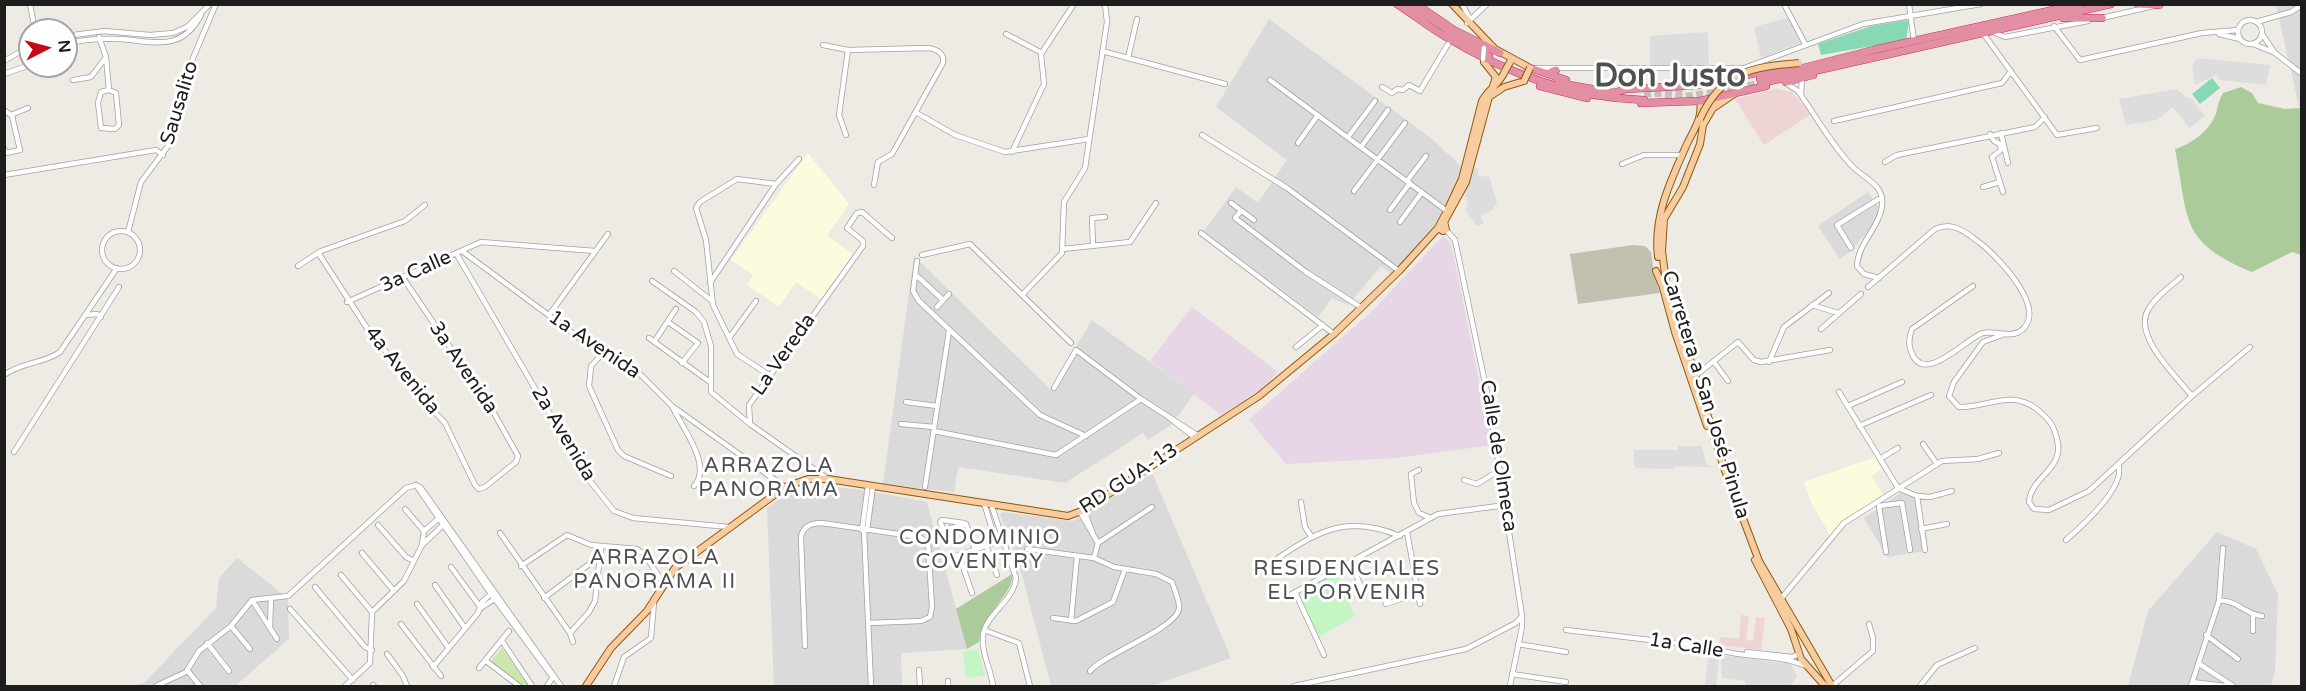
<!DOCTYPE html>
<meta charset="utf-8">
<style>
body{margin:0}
#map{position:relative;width:2306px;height:691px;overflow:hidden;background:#eeeae4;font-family:"Varela Round",sans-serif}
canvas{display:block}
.frame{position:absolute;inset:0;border:6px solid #1d1d1d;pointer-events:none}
.north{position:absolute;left:18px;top:18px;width:60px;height:60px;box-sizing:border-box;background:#fff;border:2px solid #a5a5a5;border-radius:50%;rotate:84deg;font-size:16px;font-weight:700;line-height:24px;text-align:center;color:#1d1d1d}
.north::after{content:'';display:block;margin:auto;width:21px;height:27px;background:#c00b16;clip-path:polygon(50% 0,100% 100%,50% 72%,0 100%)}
</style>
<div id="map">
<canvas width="2306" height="691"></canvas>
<div class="frame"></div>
<div class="north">N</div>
</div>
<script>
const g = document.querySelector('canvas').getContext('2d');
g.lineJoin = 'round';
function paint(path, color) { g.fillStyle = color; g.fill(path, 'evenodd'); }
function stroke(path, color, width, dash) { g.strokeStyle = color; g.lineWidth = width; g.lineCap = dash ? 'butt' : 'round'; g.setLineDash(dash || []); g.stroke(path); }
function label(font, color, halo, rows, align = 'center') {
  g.font = font + ' "Varela Round",sans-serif'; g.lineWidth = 6; g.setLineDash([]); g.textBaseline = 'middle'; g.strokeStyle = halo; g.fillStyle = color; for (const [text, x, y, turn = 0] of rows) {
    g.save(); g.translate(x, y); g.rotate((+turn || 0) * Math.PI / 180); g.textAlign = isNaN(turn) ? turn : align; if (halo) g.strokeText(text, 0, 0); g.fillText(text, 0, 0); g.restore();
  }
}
paint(new Path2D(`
 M2276 5H2301V115Z
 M1269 19 1432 139 1465 170 1447 210 1392 275 1381 266 1348 305 1332 298 1318 317 1204 231 1236 187 1258 203 1287 160 1216 107Z
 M1868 192 1879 207 1869 230 1852 250 1840 259 1818 226Z
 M914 256 1050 389 1092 320 1194 394 1171 425 1148 440 1143 433 1065 483 958 467 954 492 883 484Z
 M1152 473 1231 658 1152 686H1051L1021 571 1000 514 1003 512 1073 521Z
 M812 485 864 490 927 502 967 649 901 653 902 686H774L767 508 789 492Z
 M1900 493 1915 497 1924 551 1887 557 1864 518Z
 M2217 532 2256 549 2278 594 2275 670 2271 686H2128L2148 611Z
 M237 558 288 598 289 639 235 686H132L145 682 216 608 219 578Z`), '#dbdadb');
paint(new Path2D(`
 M1776 89 1792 92 1811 114 1764 145 1735 99Z
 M1741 615 1749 616 1746 640 1753 641 1756 617 1765 618 1761 650 1719 645 1720 637 1739 639Z`), '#eed4d4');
paint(new Path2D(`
 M1443 236 1451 243 1492 445 1396 458 1286 464 1249 420 1373 310Z
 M1192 307 1278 372 1262 389 1221 415 1150 361Z`), '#e7d6e5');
paint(new Path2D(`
 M808 153 849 204 827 236 853 254 821 299 796 282 779 307 747 285 753 275 731 260Z
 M1875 457 1881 469 1872 477 1885 497 1844 519 1831 537 1811 502 1804 482Z`), '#fdfbde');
paint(new Path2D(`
 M1633 245 1645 246 1651 252 1654 274 1660 293 1578 304 1570 254Z`), '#c2c1b0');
paint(new Path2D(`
 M502 648 529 686H520L490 662Z`), '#cce6ac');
paint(new Path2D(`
 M2241 87 2252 93 2258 103 2285 109 2301 108V255L2292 252 2252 272C2179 242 2189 220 2175 149 2190 145 2209 131 2215 116 2218 108 2218 101 2223 93Z
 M1012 574C1016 591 980 617 979 642L967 649 956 609Z`), '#accb9b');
paint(new Path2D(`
 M1335 570 1355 616 1317 638 1295 592Z
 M978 649 985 676 966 678 963 652Z`), '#c3f6c4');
paint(new Path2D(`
 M1907 20 1909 23 1906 40 1821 55 1818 44 1871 26Z
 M2212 78 2220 88 2200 104 2192 94Z`), '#86d9b4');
paint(new Path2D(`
 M1790 17 1801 43 1761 58 1754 27Z
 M1708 32 1709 65H1650V36Z
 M2197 58 2270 65 2266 85 2220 80 2216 75 2195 85 2192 65Z
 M2177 89 2187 98 2190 97 2205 116 2189 128 2173 107 2157 120 2126 125 2119 99Z
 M1473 168H1478V177L1489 176 1497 203 1492 210 1481 216 1484 223 1477 226 1465 209 1468 205 1464 191Z
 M1678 446H1702L1706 464 1713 467 1675 466V469L1637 468 1634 465V450H1678Z
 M1721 655 1791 664 1797 677 1790 686H1746L1745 681 1722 678Z
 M1708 658 1719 659 1716 686 1705 684Z`), '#ddd');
stroke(new Path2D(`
 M1644 94 1686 92
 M1665 99 1730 90 1761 83`), '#c4c1bc', 7, [7, 3.5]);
const minor = new Path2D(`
 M30 4 35 30
 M1462 4 1470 19
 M1784 4 1805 44
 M1909 4 1914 41
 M2102 18 2162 4
 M2238 32a12 12 0 1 1 24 0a12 12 0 1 1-24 0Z
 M2256 22 2291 12 2302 5
 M1467 23 1487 4
 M2054 26 2080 60 2202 33 2238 30
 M1991 31 2005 37 2088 21
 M1983 33 2057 135 2097 128
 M1006 34 1042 53
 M2219 34 2240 39
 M2262 34 2275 53 2302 74
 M66 36 104 31 150 35 173 33 187 27 210 4
 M99 37 106 57 109 90
 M66 43C83 40 101 38 118 39 154 41 181 53 201 15
 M2253 44 2273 52
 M823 45 848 50 928 48C936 49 945 53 943 63L892 154 878 162 874 185
 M1102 51 1225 84
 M1128 58 1137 19
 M4 61 30 46
 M1537 68H1744L1863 24 1981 4
 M4 74 30 65
 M73 80 91 77 106 57
 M1270 80 1447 211
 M1786 83 1798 91C1816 116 1832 146 1853 167 1865 179 1885 185 1882 206 1879 228 1858 243 1857 266L1864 274 1879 278
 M1382 87 1392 93 1397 89 1403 90 1409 85 1420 91 1448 44
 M109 90 116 93 119 125 115 129 101 128 98 103 101 92Z
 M1801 95 1802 78
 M4 110 12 116 20 150 6 153 4 148
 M917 113 955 135 1005 152 1089 139
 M11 115 28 108
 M1834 121 2002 83 2011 71
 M2001 133 2008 163
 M1990 134 1994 141 2000 144 2001 150 1992 157 2003 192
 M846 135 839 115 848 50
 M1202 135 1287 188 1399 271
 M1348 137 1375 101
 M1298 143 1318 115
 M1361 147 1388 110
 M1012 152 1044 84 1041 54 1074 4
 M1885 162 1897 155 2035 127 2045 117
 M1622 164 1644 155H1682
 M4 175 156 150 163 155
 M1407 181 1426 156
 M1983 187 2000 182
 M1354 191 1405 123
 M1231 203 1254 220
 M1390 210 1410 183
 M1241 211 1235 218 1306 272 1362 308
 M1400 222 1422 192
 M1446 230 1455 240 1489 402 1522 616V627L1510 686
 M102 250a19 19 0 1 1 38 0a19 19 0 1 1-38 0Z
 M128 232 141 182 171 142 193 58 216 4
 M1201 233 1334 334
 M1093 246 1092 218 1105 217
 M1851 248 1837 225 1882 197
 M1062 249 1130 242 1156 203
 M462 251 593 348 639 373 672 406 785 487
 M456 253 586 476 614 511 633 518 729 527
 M319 254 374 339 412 379 427 404 445 423 475 485 479 489 485 487 516 462 518 456 490 406 403 278
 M922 255 970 244 1071 343
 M917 261 913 291 919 301 1040 415 1086 436
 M298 266 321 251 405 221 425 205
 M674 271 712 301
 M916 275 943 300
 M2181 277C2170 287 2155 297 2148 310 2133 336 2176 376 2192 396
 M652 281 696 312 704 322 711 346V392L750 424
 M710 283 776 184 799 159
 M1868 287 1935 229C1954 221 1965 232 1980 243 1997 256 2052 312 2019 332 2008 338 1994 330 1983 333 1967 337 1923 388 1911 351 1908 344 1909 337 1912 329L1973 286
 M1023 294 1062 253 1064 202 1085 168 1107 22 1105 4
 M347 302 481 242 595 251
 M1812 305 1838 313
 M937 307 949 294
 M86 315 97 314 101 317
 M549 315 608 234
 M668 322 698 343 682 363
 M1821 329 1861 294
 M2005 334 1983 342 1954 382 1949 396 1959 407C1988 408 2011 388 2038 410 2044 415 2050 420 2053 427 2057 437 2061 449 2056 459 2050 473 2034 481 2030 496L2029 502 2034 509 2049 510 2089 491 2192 396 2250 347
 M649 338 710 382
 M729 338 756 301
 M654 342 676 309
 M1296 347 1323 325
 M603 353 591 366 589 386 618 450 624 456 671 476
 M1714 362 1728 381
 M1769 362 1784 327 1829 293
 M4 375C22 362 43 364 60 352L117 268
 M769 375 737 354 713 305 706 240 696 208 700 202 737 179 776 184
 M1695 376 1738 342 1754 360 1761 362 1830 350
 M1054 388 1076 350 1141 399 1197 435
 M1839 392 1898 488 1917 496 1930 497 1952 491
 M906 402 937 406
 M1848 406 1902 382
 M673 408C682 427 713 466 694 486
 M1167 416 1194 437
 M901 424 934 427
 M1859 426 1931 395
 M934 431 1056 455 1141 399
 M1923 444 1937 464
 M14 452 119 287
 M1880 459 1898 448
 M1419 470 1411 474 1414 503 1419 513 1431 518
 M828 479 750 424 749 405 863 246V241L847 228 857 213 862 212 892 238
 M1464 480 1477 484 1500 470
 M416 485 421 488 561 686
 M416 485 491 594 551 675
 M925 487 949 331
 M1917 496 1925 550
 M1301 502 1305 527 1311 536
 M984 503 996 542
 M991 504 1016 578C1014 601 986 614 983 635 981 653 991 669 993 686
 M405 509 424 531
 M1084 510 1093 534
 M1080 512 1098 543
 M942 520 964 523 966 524 944 530 940 522Z
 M966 524 975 549
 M378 525 406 557 414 561
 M1921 529 1947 524
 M862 530 868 485
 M864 530 871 686
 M867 530 873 486
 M1407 532 1420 604
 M500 533 570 633 573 642
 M2066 540C2082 526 2127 486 2118 464
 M422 545 424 531 439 518
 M986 545 997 575
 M1027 549 1094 558 1114 567 1156 574 1172 582C1174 589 1180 601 1179 608 1178 628 1104 654 1090 671
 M1886 552 1879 506 1902 503 1910 550
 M362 553 394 591
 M959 555 972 593
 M950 558 1003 540
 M1094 558 1098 543 1152 507
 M1278 558C1321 529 1349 515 1400 536
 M1351 561 1362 590
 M521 566 567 535 591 545 637 549 645 555 663 583
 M451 567 481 608
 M341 575 372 612
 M1380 584 1386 604 1418 593
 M435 585 465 628
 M315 587 365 647 372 650
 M1295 592 1324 655
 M1290 595 1438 514 1506 505
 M544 598 600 556
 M252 600 277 639
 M1780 600 1844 523 1942 461 1978 459 1999 453
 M2219 601C2236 599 2246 615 2262 616
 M417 604 448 647
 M481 608 496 598
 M290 609 353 680
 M2253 615V631
 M1053 618 1076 621 1113 602 1125 569
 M1071 621 1077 556
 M401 624 441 676
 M231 626 250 649
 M270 627 271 598
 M984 630 1019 643 1030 686
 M1566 630 1710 647C1740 659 1775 653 1806 666
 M570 633 589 612 595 601 601 547
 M2206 635 2238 659
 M502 641 532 686
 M207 643 229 671
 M1518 644 1566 652
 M805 646 801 538C802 526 811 523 822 523L919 537 928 542 932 607 930 617 921 621 868 623
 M1747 652 1792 657 1799 654
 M387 654 403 676 407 686
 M486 661 519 686
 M2198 663 2233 686
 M433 667 478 613 482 602 492 593
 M479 668 509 631
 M187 670 200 686
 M919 670 920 686
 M1512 674 1566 682
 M948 681V686
 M2192 682 2225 686
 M373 685 374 686
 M156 686 186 672 199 651 231 626 252 600 288 596 406 488 416 485
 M345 686 370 663 372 612 404 581 422 545 444 524
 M547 686 553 677
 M614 686 624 657 651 638 654 602
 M1294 686 1466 649 1516 623 1522 616
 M1832 686 1873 651V638L1869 624
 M1920 686 1937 665 1975 648
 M2191 686 2219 601 2223 548`);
const major = new Path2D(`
 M1452 4 1495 49 1530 68
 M1484 62 1496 77 1493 86
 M1720 96 1703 125 1700 144 1683 187 1664 219 1662 251 1666 282 1724 468 1759 561 1832 686
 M1715 107 1734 94
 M1444 222 1466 182 1489 97 1504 87 1524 81
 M1438 228 1443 231 1446 230 1444 221
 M1658 257C1653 216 1671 180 1687 144 1694 129 1703 118 1700 101
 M1656 271 1662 285
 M1662 284 1675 332 1707 426
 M1755 560 1791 629 1801 659 1825 686
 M586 686 611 648 647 611 675 568 785 487 808 479H828L1068 516 1084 510 1259 396 1334 334 1399 271 1438 228 1447 211 1462 179 1482 101C1488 89 1500 84 1505 71`);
const highway = new Path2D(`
 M1397 4C1413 14 1427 26 1443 35 1505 73 1572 98 1644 100
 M1408 4 1489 56
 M1416 4 1454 30 1500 53
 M2138 4 2159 5
 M2063 18H2102
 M1530 68 1566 80
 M1556 70 1551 72 1556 77
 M1760 79 1873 50 2080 4
 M1786 82 1813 75
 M1558 83 1615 93
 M1761 83 2111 4
 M1540 86 1587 98
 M1613 93 1627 89 1702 85 1787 66
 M1641 103 1700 101 1766 86`);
stroke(minor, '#a1a1a1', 6);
stroke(major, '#8f5a08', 8);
stroke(highway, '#d02d6f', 8);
stroke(minor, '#fff', 4.5);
stroke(major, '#f7cca0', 6);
stroke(highway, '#e28fa4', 7);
const minorBridge = new Path2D(`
 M1483 59 1484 48`);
const majorBridge = new Path2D(`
 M1505 71 1510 62
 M1524 81 1530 68
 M1700 119C1721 72 1751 67 1799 63`);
stroke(minorBridge, '#a1a1a1', 6, []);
stroke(majorBridge, '#8f5a08', 8, []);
stroke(minorBridge, '#fff', 4.5);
stroke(majorBridge, '#f7cca0', 6);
label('20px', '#1d1d1d', '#fff', [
 ["Sausalito",180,103,-73],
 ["3a Calle",416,272,-24],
 ["1a Avenida",594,345,34],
 ["La Vereda",784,355,-55],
 ["3a Avenida",463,368,56],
 ["4a Avenida",402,371,51],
 ["Carretera a San José Pinula",1705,395,73],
 ["2a Avenida",563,434,59],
 ["Calle de Olmeca",1498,456,81],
 ["RD GUA-13",1129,479,-33],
 ["1a Calle",1686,646,9]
]);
g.letterSpacing = '1.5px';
label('21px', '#505050', '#fff', [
 ["ARRAZOLA",769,466],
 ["PANORAMA",769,490],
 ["CONDOMINIO",980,538],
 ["COVENTRY",980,562],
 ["ARRAZOLA",655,558],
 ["PANORAMA II",655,582],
 ["RESIDENCIALES",1347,569],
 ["EL PORVENIR",1347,593]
]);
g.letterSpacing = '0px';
label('bold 32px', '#505050', '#fff', [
 ["Don Justo",1670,78]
]);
</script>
